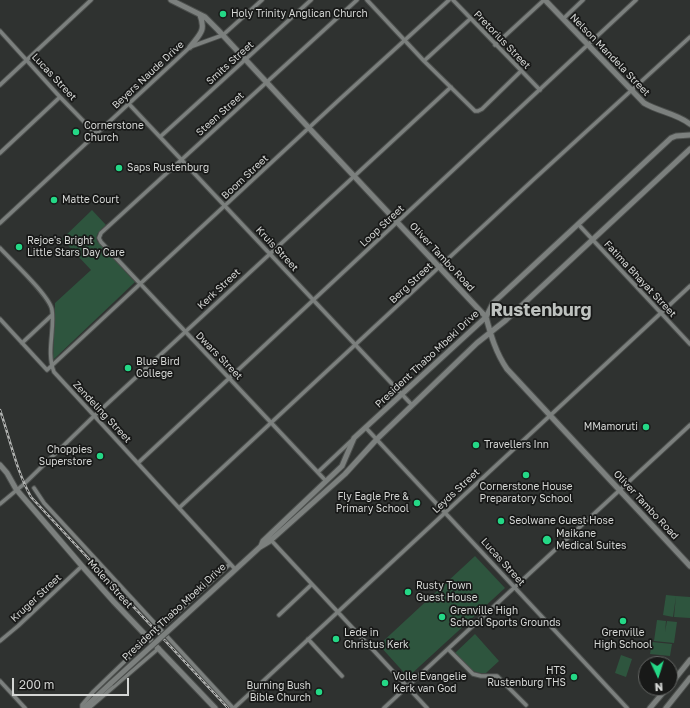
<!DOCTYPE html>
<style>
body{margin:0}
#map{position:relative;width:690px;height:708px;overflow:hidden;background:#2f3230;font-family:"Golos Text",sans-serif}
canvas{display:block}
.north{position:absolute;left:638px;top:656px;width:40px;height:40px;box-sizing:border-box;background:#181918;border:1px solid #636563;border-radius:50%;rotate:176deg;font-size:11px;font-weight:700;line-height:16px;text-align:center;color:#d4d6d4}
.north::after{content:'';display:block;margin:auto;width:14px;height:18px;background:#24d886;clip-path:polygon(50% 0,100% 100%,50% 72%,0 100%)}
.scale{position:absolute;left:12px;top:678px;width:117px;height:18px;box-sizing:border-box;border:2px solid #d4d6d4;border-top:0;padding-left:5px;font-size:12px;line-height:14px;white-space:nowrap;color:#d4d6d4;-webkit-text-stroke:3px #181918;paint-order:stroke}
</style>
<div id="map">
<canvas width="690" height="708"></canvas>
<div class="north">N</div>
<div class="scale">200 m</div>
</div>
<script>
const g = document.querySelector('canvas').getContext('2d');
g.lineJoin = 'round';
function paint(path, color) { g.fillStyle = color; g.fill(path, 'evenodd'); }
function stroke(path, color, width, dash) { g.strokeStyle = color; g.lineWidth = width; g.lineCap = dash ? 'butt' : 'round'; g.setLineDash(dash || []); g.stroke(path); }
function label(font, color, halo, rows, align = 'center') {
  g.font = font + ' "Golos Text",sans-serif'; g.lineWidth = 3.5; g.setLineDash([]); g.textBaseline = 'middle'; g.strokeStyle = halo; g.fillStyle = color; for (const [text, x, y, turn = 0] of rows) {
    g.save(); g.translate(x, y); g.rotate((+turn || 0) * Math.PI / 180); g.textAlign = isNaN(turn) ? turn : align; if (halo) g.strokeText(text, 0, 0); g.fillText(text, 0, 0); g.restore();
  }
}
paint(new Path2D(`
 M92 210 106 225C101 230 95 233 97 241L135 282 53 360 55 303 91 270 62 239Z
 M475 556 505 588 408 677 379 645Z
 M666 595 676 596 673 617 663 615Z
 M676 596 690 597V618L674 617Z
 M657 620 666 621 665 632 667 621 677 622 674 643 654 641Z
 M475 634 499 661 486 673C470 674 465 664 455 653Z
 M652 642 672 644 670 656 650 654Z
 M621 655 632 659 626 677 615 673Z`), '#2e553e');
stroke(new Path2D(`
 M148 640 165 624`), '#484b49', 3.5, [3.5, 2]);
const street = new Path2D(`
 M367 0 424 61 475 111H478L482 109 521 71
 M453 0 540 90
 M563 19 583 0
 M0 31 60 97 96 134
 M495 45 544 0
 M424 61 470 19
 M0 85 91 0
 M129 104 412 405
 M160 137 311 0
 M0 153 60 97
 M0 223 190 47 223 35 262 0
 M578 224 690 344
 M0 248C11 260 50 296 52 310 55 330 46 352 54 372L235 569
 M0 319 47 370 340 99 449 0
 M22 343 52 315
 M366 428 627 708
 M138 463 636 0
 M318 472 351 441
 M326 481 101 242 99 238 101 233 357 0
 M34 488 44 503 233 708
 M0 504 24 484 94 416 451 87
 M179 508 533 180 690 37
 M270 539 427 708
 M279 615 311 585
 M165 624 230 564
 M308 639 342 676
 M0 641 18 626 82 566
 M448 649 473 674 481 676H497L526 705
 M0 681 25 708
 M82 708V705L93 692 147 640
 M89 708 159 648
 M234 708 690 286
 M384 708 690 425`);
const secondary = new Path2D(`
 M171 0 205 17 218 30 309 128 486 317C491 336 496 353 507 369L690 566
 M545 0 644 103C659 112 676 113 690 124
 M190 47C200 34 206 31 200 15
 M0 465 7 473 16 489 82 566 114 602 215 708
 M261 546 263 541 342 466 354 438 486 317 493 303 671 138 676 136 690 135
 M224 580 260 547 270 541 345 474 377 439 477 343 506 320 690 149
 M670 685 690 660
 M84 708 111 683
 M650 708 667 688
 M666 708 690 678`);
stroke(street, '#4c4f4d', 5.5);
stroke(secondary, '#4c4f4d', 7);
stroke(street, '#7c807e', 3.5);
stroke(secondary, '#7c807e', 5);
const rail = new Path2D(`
 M0 410C10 439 16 470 31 497L228 708`);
stroke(rail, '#b1b3b1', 2.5);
stroke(rail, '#181918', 1, [3]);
const secondaryBridge = new Path2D(`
 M111 683 224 580`);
stroke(secondaryBridge, '#4c4f4d', 7, []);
stroke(secondaryBridge, '#7c807e', 5);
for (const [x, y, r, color] of [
 [223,14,4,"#24d886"],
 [76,132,4,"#24d886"],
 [119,168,4,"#24d886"],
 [54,200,4,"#24d886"],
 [19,247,4,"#24d886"],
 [128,368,4,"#24d886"],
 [646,427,4,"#24d886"],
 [476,445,4,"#24d886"],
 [100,456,4,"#24d886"],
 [526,475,4,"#24d886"],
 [417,503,4,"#24d886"],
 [501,521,4,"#24d886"],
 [547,540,5,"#24d886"],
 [408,592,4,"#24d886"],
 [442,617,4,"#24d886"],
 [623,621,4,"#24d886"],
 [336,639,4,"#24d886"],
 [574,677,4,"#24d886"],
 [385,683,4,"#24d886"],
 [319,692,4,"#24d886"]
]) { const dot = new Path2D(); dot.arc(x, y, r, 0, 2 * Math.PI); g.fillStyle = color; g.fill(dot); stroke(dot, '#181918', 1.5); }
label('10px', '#d4d6d4', '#181918', [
 ["Holy Trinity Anglican Church",231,14],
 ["Cornerstone",84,126],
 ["Church",84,138],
 ["Saps Rustenburg",127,168],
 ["Matte Court",62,200],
 ["Rejoe's Bright",27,241],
 ["Little Stars Day Care",27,253],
 ["Blue Bird",136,362],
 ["College",136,374],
 ["MMamoruti",638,427,"right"],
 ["Travellers Inn",484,445],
 ["Choppies",92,450,"right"],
 ["Superstore",92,462,"right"],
 ["Cornerstone House",526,487,"center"],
 ["Preparatory School",526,499,"center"],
 ["Fly Eagle Pre &",409,497,"right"],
 ["Primary School",409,509,"right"],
 ["Seolwane Guest Hose",509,521],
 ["Maikane",556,534],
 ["Medical Suites",556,546],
 ["Rusty Town",416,586],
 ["Guest House",416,598],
 ["Grenville High",450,611],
 ["School Sports Grounds",450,623],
 ["Lede in",344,633],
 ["Christus Kerk",344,645],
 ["Grenville",623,633,"center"],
 ["High School",623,645,"center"],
 ["HTS",566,671,"right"],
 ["Rustenburg THS",566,683,"right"],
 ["Volle Evangelie",393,677],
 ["Kerk van God",393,689],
 ["Burning Bush",311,686,"right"],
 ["Bible Church",311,698,"right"]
], 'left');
label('10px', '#d4d6d4', '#181918', [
 ["Pretorius Street",502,40,46],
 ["Nelson Mandela Street",610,55,46],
 ["Smits Street",230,63,-42],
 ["Beyers Naude Drive",148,75,-43],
 ["Lucas Street",54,77,47],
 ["Steen Street",220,114,-42],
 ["Boom Street",245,177,-43],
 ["Loop Street",382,226,-43],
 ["Kruis Street",277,249,47],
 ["Oliver Tambo Road",442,257,47],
 ["Fatima Bhayat Street",640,279,47],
 ["Berg Street",411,283,-43],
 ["Kerk Street",219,289,-43],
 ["Dwars Street",219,356,46],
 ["President Thabo Mbeki Drive",427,359,-43],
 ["Zendeling Street",102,412,47],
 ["Leyds Street",456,491,-43],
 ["Oliver Tambo Road",646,505,47],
 ["Lucas Street",503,562,48],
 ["Molen Street",110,584,48],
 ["Kruger Street",36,598,-43],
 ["President Thabo Mbeki Drive",174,612,-43]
]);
label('bold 18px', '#bec2bf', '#181918', [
 ["Rustenburg",541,310]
]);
</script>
